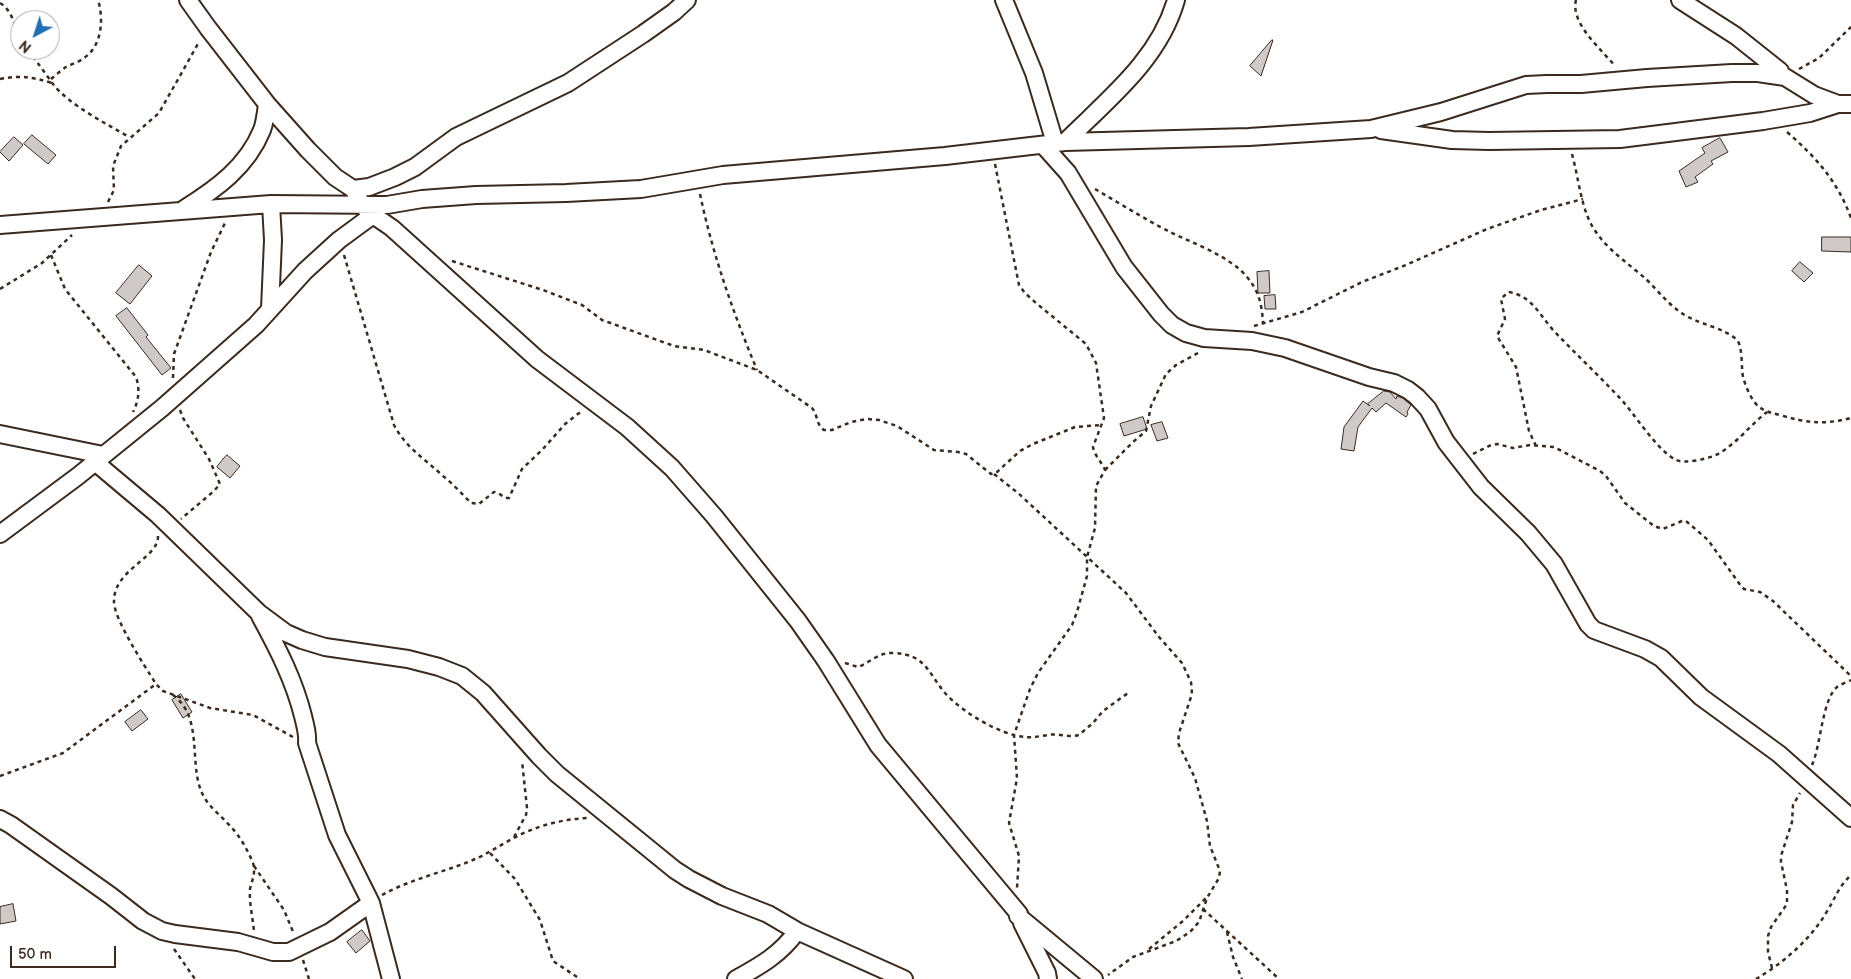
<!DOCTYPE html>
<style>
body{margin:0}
#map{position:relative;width:1851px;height:979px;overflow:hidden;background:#fff;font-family:"Balsamiq Sans",sans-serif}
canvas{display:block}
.north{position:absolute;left:10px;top:10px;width:50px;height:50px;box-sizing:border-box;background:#fff;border:1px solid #b1aaa5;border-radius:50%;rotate:220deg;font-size:14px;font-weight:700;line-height:20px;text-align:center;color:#3b2a1e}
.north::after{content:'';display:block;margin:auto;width:18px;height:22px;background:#1f6fb2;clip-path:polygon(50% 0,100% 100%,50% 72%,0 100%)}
.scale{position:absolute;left:10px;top:946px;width:106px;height:22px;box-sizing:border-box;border:2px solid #3b2a1e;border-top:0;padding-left:6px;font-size:15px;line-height:18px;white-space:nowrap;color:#3b2a1e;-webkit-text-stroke:4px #fff;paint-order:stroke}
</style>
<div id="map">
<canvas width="1851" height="979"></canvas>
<div class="north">N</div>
<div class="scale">50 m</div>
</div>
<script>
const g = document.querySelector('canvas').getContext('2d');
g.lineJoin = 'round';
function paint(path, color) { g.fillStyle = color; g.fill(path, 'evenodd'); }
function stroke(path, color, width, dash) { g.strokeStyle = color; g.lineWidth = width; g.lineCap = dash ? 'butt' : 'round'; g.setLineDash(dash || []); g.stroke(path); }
const building = new Path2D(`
 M1272 40H1273L1261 76 1250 66Z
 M32 135 56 155 48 164 24 144Z
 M14 137 23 145 9 161 0 152Z
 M1720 138 1728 152 1711 161 1713 164 1695 177 1698 182 1686 187 1679 171 1705 153 1702 148Z
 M1822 237H1851V252L1822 251Z
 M1800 262 1813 273 1804 282 1792 271Z
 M139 265 152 276 130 304 116 293Z
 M1269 271 1270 293H1258L1257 272Z
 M1275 295 1276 309H1265L1264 296Z
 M127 308 148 335 146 337 171 368 162 375 116 316Z
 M1384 391 1390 392 1396 399 1397 396 1403 398 1410 404 1411 405 1407 412 1408 414 1406 417 1386 403 1376 412 1372 408 1358 427 1354 451 1341 449 1344 427 1363 401 1370 406 1368 404Z
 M1143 417 1147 429 1124 436 1120 424Z
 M1162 422 1168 438 1157 441 1151 425Z
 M227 455 240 466 230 478 217 467Z
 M181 694 192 712 183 718 172 700Z
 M141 710 148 719 132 731 125 722Z
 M13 904 16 921 0 924V907Z
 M362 930 370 941 356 953 347 942Z`);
paint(building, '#cfcac7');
stroke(building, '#3b2a1e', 1);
const minor = new Path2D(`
 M188 0 208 28 267 104 308 150 335 177 353 189 363 206 373 215 392 228 537 359 627 427 672 468 714 516 798 621 826 661 878 745 1019 914 1018 916 1094 979
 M1004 0 1034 73 1055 143
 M1680 0 1736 36 1780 71 1781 76
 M1381 130 1452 140 1489 141 1620 139 1763 121 1810 113 1838 104
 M1065 142C1107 100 1159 60 1176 0
 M1043 145 1068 173 1124 267 1161 314 1172 325 1186 333 1204 338 1252 341 1285 348 1369 377 1394 383 1408 390 1417 397 1428 409 1446 442 1481 487 1528 533 1554 564 1588 624 1594 630 1645 649 1661 658 1701 697 1779 754 1851 818
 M353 189 369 187 395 177 415 167 456 137 568 83 643 34 674 12 687 0
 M184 209C216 189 247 167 262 130 265 122 266 112 267 104
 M0 225 271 204 387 205 422 199 476 195 566 193 641 189 723 175 945 156 1065 142 1249 137 1371 129 1441 112 1526 85 1547 84H1581L1647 78 1732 73H1758L1785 77 1814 95 1838 104H1851
 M270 309 273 240 271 204
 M0 434 103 455
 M95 462 158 515 259 613 286 633 302 640 325 647 408 659 439 667 462 676 483 693 539 756 557 774 675 870 689 879 722 896 768 914 797 931 904 979
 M0 534 78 476 162 408 256 325 305 271 339 240 373 215
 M260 616C278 649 294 680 303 716 305 725 308 733 307 743L337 835 371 903 391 979
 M0 819 11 825 111 896 143 921 162 931 175 934 238 942 273 952H289L330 932 371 903
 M1022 923 1047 973 1048 979
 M736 979C760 966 781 954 797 931`);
stroke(minor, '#3b2a1e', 20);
stroke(new Path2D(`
 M1576 0C1570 23 1601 49 1615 66
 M0 3C12 10 14 25 20 36
 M28 50C37 62 45 73 53 84 69 105 107 124 129 137
 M1799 69 1819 58 1851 27
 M0 79C21 75 32 77 52 83
 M51 79C56 75 61 70 66 67 72 64 79 62 84 58 102 46 104 19 98 0
 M1787 132C1816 157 1838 182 1851 218
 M1572 154C1578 176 1580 199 1589 220 1601 246 1627 262 1647 280 1659 292 1669 305 1683 314 1698 324 1725 328 1737 340 1743 347 1741 368 1743 377 1746 387 1751 400 1759 407 1766 412 1772 413 1780 415 1806 423 1824 425 1851 418
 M995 164 1019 285 1025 293 1036 303 1086 344 1096 363 1104 418 1093 447C1094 455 1102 462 1105 470L1096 486 1095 528 1087 557V576L1077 612 1072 625 1038 673 1030 689 1014 735 1017 778 1009 823 1019 856 1017 888
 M1095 189C1119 203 1143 218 1168 231 1192 243 1230 256 1247 277 1259 291 1262 305 1263 323
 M700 194C713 256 733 312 757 370
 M108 202 114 190 113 166 121 146 159 113 199 42
 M51 255 65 289 136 377C140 389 139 400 133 412
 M344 255 394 425C406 448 425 459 443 476 453 484 462 494 471 503L479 504 494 492C500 492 503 499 509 498L522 469 542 450 565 424 583 410
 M452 261 543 290 582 305 602 320 674 346 704 350 757 370 812 408C818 415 816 425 824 430H832L851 422 867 419 879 420 897 426 934 450 958 452 966 454 991 474 997 472 1020 451 1033 444 1075 427 1101 425
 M0 289 42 263 72 235
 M1254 326 1302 312 1362 282 1406 265 1487 229 1541 210 1583 199
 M173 378 174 354 211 252 225 223
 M180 410 183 418 209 459 220 484 214 491 181 519
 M1536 446 1529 431 1516 367 1497 336 1505 319 1501 299 1508 292C1531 295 1539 314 1553 330 1574 352 1596 373 1617 395 1634 412 1656 450 1676 460 1685 464 1705 459 1714 456 1735 446 1749 426 1767 412
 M1473 454 1491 445 1497 444 1513 448 1530 445 1554 447 1600 471 1606 476 1625 503 1654 526 1663 529 1682 521H1686L1708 540 1741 586 1744 589 1760 592 1773 601 1851 676
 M1105 470 1133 442 1146 431 1151 406 1166 374 1176 365 1198 353
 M994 474 1018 493 1126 593 1159 637 1182 663 1191 682 1192 694 1179 733 1178 743 1195 778 1207 821 1210 846 1220 871 1219 878 1207 898 1199 922 1190 932 1176 941 1133 957 1108 975
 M158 536C159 558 114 569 114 601 113 618 146 668 156 684L163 691 210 708 253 715 293 737
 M845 663 858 667C871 662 879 652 893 653 926 654 928 673 945 693 962 712 1000 735 1025 737 1033 738 1040 736 1048 735 1058 733 1069 738 1079 735L1093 723 1103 711 1128 693
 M173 695C202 716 190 758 200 788 206 806 220 814 231 827 240 836 248 851 253 863 256 873 252 880 250 889 249 903 253 918 254 932
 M1812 765C1821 745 1822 700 1837 687 1841 684 1847 682 1851 680
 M0 776 63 753 156 684
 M514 837 526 815 527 808 522 761
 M490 853 515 879 540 920 553 961 580 979
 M254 866 284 910 294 934
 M382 895C409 880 440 873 468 862 484 856 497 847 512 839 535 826 562 819 589 818
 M1203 909 1279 979
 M1227 932 1233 957 1242 979
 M174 949 195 979
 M1149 949 1183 921 1208 896
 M303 960 309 979
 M1772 968 1768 952V936L1771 927 1787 904V890L1781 862V856L1792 822 1793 805 1800 793
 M1756 979C1783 963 1810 940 1826 913 1835 899 1838 887 1851 875`), '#3b2a1e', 2.5, [4, 4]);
stroke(minor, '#fff', 16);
</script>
